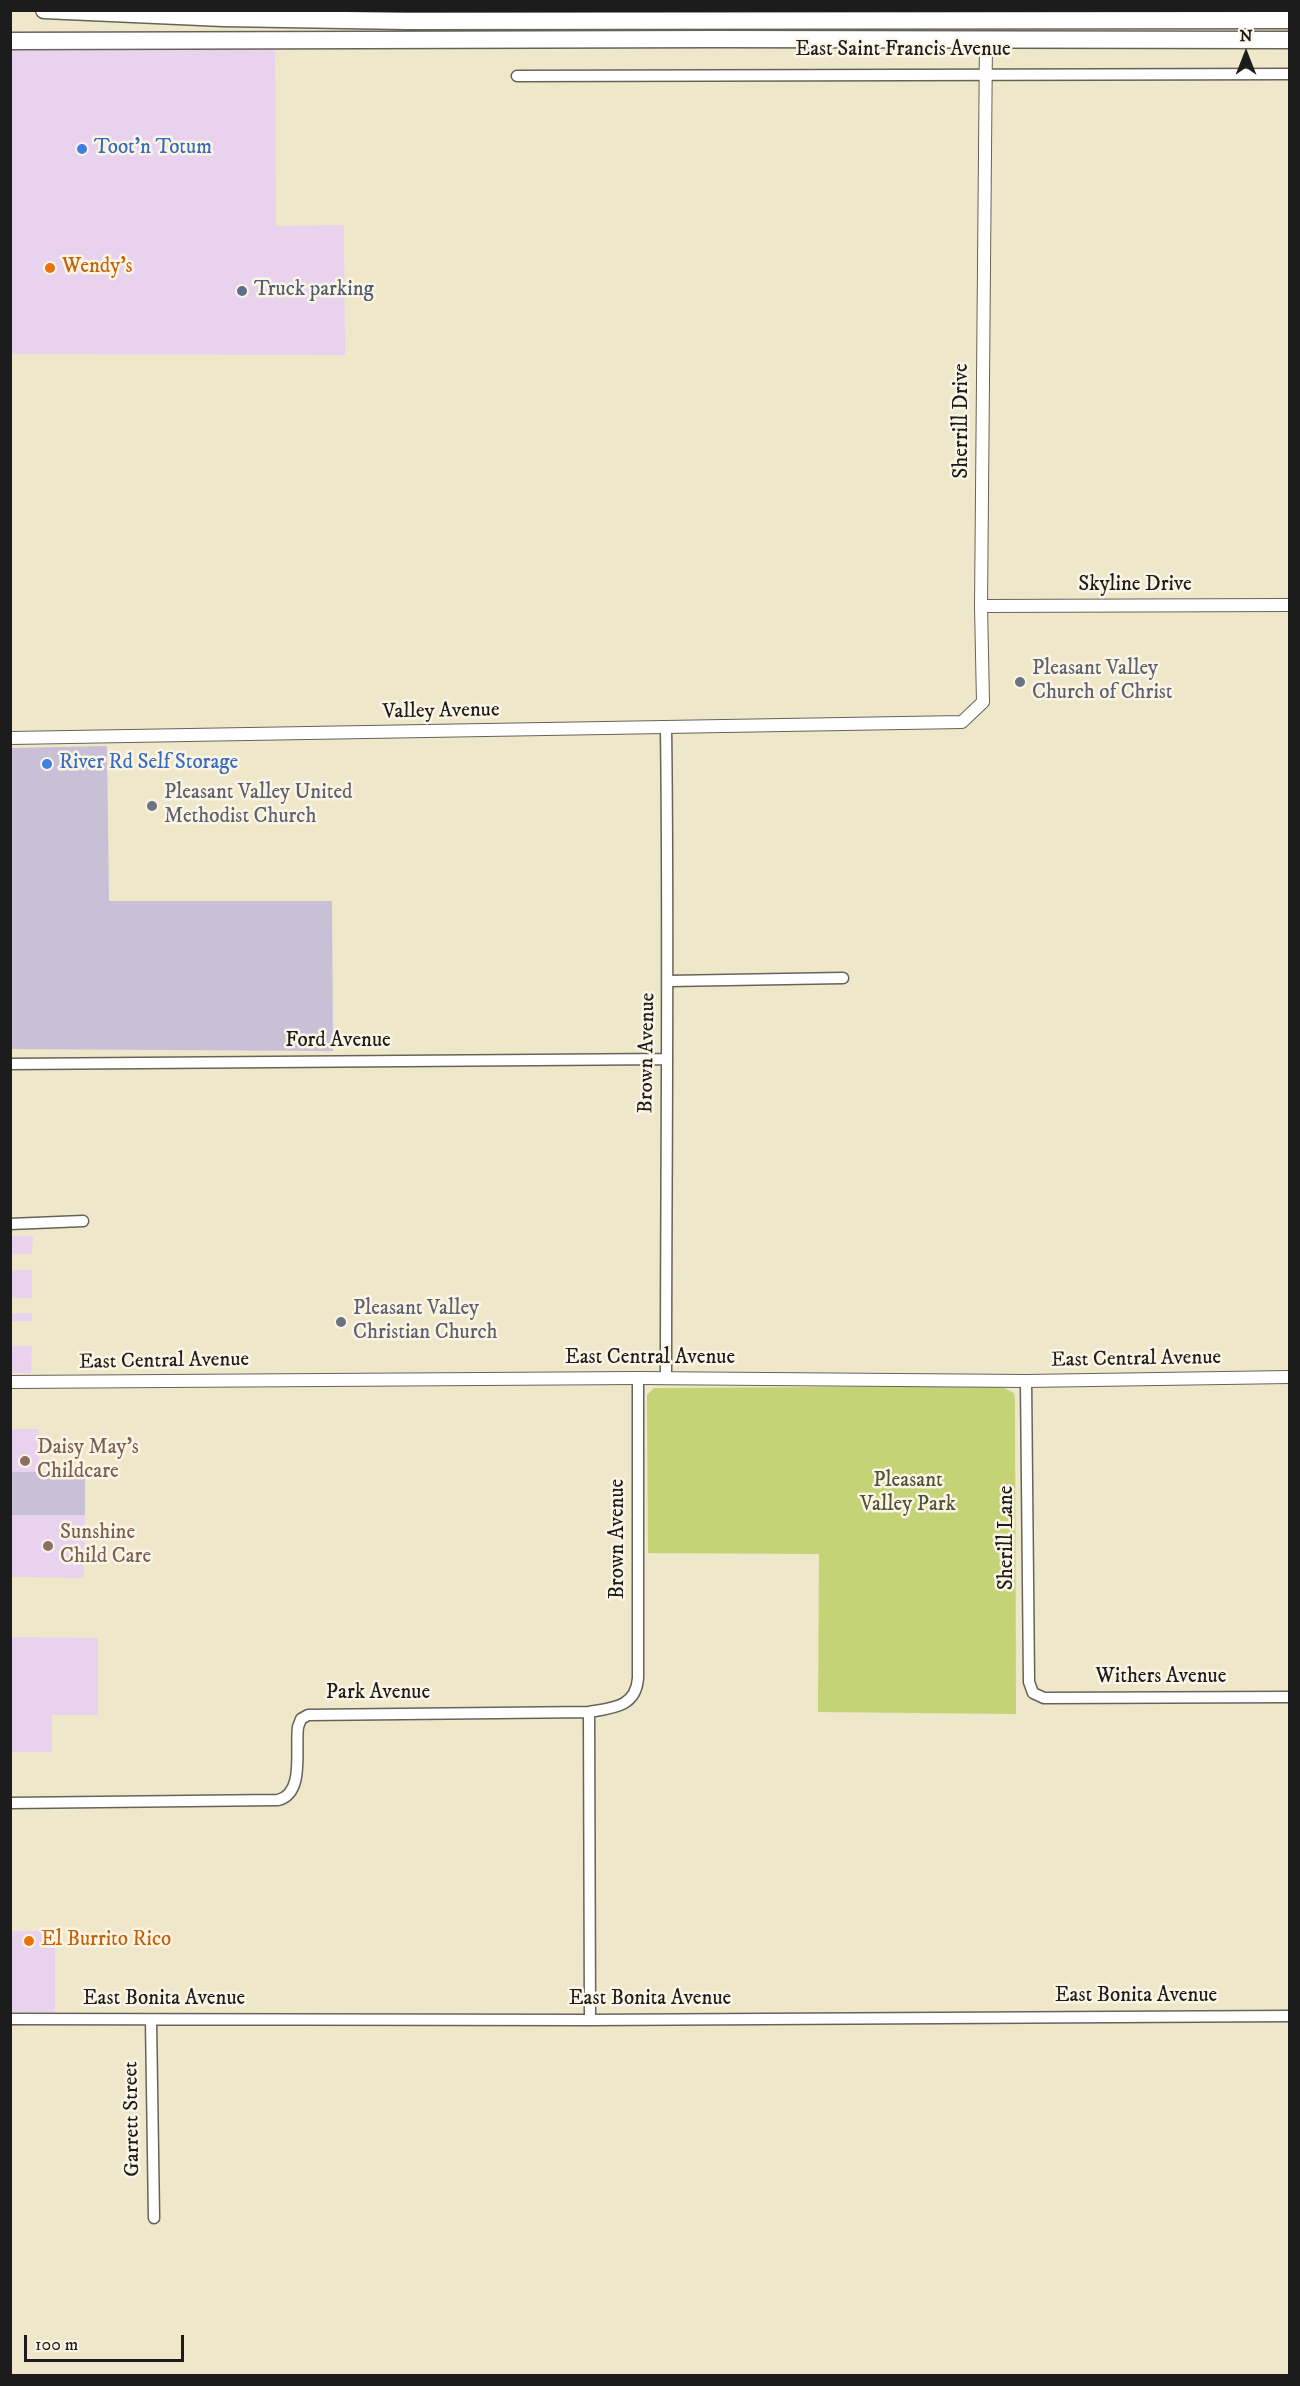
<!DOCTYPE html>
<style>
body{margin:0}
#map{position:relative;width:1300px;height:2386px;overflow:hidden;background:#efe7c9;font-family:"IM FELL DW Pica",serif}
canvas{display:block}
.frame{position:absolute;inset:0;border:12px solid #1c1c1c;pointer-events:none}
.north{position:absolute;left:1216px;top:24px;width:60px;height:60px;-webkit-text-stroke:4px #fcf5e5;paint-order:stroke;rotate:0deg;font-size:16px;font-weight:700;line-height:24px;text-align:center;color:#1c1c1c}
.north::after{content:'';display:block;margin:auto;width:21px;height:27px;background:#1c1c1c;clip-path:polygon(50% 0,100% 100%,50% 72%,0 100%)}
.scale{position:absolute;left:24px;top:2335px;width:160px;height:27px;box-sizing:border-box;border:3px solid #1c1c1c;border-top:0;padding-left:8px;font-size:18px;line-height:21px;white-space:nowrap;color:#1c1c1c;-webkit-text-stroke:4px #fcf5e5;paint-order:stroke}
</style>
<div id="map">
<canvas width="1300" height="2386"></canvas>
<div class="frame"></div>
<div class="north">N</div>
<div class="scale">100 m</div>
</div>
<script>
const g = document.querySelector('canvas').getContext('2d');
g.lineJoin = 'round';
function paint(path, color) { g.fillStyle = color; g.fill(path, 'evenodd'); }
function stroke(path, color, width, dash) { g.strokeStyle = color; g.lineWidth = width; g.lineCap = dash ? 'butt' : 'round'; g.setLineDash(dash || []); g.stroke(path); }
function label(font, color, halo, rows, align = 'center') {
  g.font = font + ' "IM FELL DW Pica",serif'; g.lineWidth = 5; g.setLineDash([]); g.textBaseline = 'middle'; g.strokeStyle = halo; g.fillStyle = color; for (const [text, x, y, turn = 0] of rows) {
    g.save(); g.translate(x, y); g.rotate((+turn || 0) * Math.PI / 180); g.textAlign = isNaN(turn) ? turn : align; if (halo) g.strokeText(text, 0, 0); g.fillText(text, 0, 0); g.restore();
  }
}
paint(new Path2D(`
 M275 45 276 226 344 225 345 355 11 354V46Z
 M11 1236H33L32 1254H11Z
 M10 1270H32V1298H11Z
 M11 1313H32V1321H11Z
 M10 1346H32L31 1373H11Z
 M10 1429H39V1472H11Z
 M10 1515H85L84 1578 11 1577Z
 M11 1637 98 1638V1715H52V1752H11Z
 M11 1931H55V2012H11Z`), '#e9d2ed');
paint(new Path2D(`
 M107 746 109 901H332L333 1051 11 1049V748Z
 M11 1472H85V1515H11Z`), '#c9bfd7');
paint(new Path2D(`
 M1000 1386 1014 1393 1015 1400 1016 1714 818 1712 819 1554 648 1553 647 1395 654 1388Z`), '#c3d376');
const minor = new Path2D(`
 M517 76 1290 74
 M669 981 843 978
 M10 1064 666 1059
 M10 1224 83 1221
 M666 1378C666 1161 669 945 666 728
 M1026 1381 1029 1682 1033 1693 1044 1698 1290 1697
 M589 1712 590 2020
 M10 1803 278 1800C305 1794 295 1749 298 1727L301 1719 308 1715 589 1712C613 1708 636 1707 638 1678V1378
 M10 2019 590 2020 1290 2016
 M151 2020 154 2218`);
const tertiary = new Path2D(`
 M981 606 1290 605
 M10 738 962 722 983 702 981 606 986 39
 M10 1382 638 1378 1026 1381 1290 1377`);
const trunk = new Path2D(`
 M44 10 223 18 407 21 1290 20
 M10 41 714 39 1290 40`);
stroke(minor, '#666359', 13);
stroke(tertiary, '#666359', 14);
stroke(trunk, '#666359', 19);
stroke(minor, '#fff', 10);
stroke(tertiary, '#fff', 12);
stroke(trunk, '#fff', 16);
for (const [x, y, r, color] of [
 [82,149,6,"#3f7fe0"],
 [50,268,6,"#e8710a"],
 [242,291,6,"#5c6f8a"],
 [1020,682,6,"#6b7280"],
 [47,764,6,"#3f7fe0"],
 [152,806,6,"#6b7280"],
 [341,1322,6,"#6b7280"],
 [25,1461,6,"#8d6e63"],
 [48,1546,6,"#8d6e63"],
 [29,1941,6,"#e8710a"]
]) { const dot = new Path2D(); dot.arc(x, y, r, 0, 2 * Math.PI); g.fillStyle = color; g.fill(dot); stroke(dot, '#fcf5e5', 2); }
label('21px', '#1c1c1c', '#fcf5e5', [
 ["East Saint Francis Avenue",903,51],
 ["Sherrill Drive",963,421,-90],
 ["Skyline Drive",1135,586],
 ["Valley Avenue",441,712,-1],
 ["Ford Avenue",338,1042],
 ["Brown Avenue",648,1053,-89],
 ["East Central Avenue",650,1359],
 ["East Central Avenue",1136,1360,-1],
 ["East Central Avenue",164,1362,-1],
 ["Sherill Lane",1008,1538,-90],
 ["Brown Avenue",619,1539,-90],
 ["Withers Avenue",1161,1678],
 ["Park Avenue",378,1694],
 ["East Bonita Avenue",1136,1997],
 ["East Bonita Avenue",164,2000],
 ["East Bonita Avenue",650,2000],
 ["Garrett Street",133,2119,-91]
]);
label('21px', '#366cbe', '#fcf5e5', [
 ["Toot'n Totum",94,149],
 ["River Rd Self Storage",59,764]
], 'left');
label('21px', '#c56008', '#fcf5e5', [
 ["Wendy's",62,268],
 ["El Burrito Rico",41,1941]
], 'left');
label('21px', '#4e5e75', '#fcf5e5', [
 ["Truck parking",254,291]
], 'left');
label('21px', '#5b616d', '#fcf5e5', [
 ["Pleasant Valley",1032,670],
 ["Church of Christ",1032,694],
 ["Pleasant Valley United",164,794],
 ["Methodist Church",164,818],
 ["Pleasant Valley",353,1310],
 ["Christian Church",353,1334]
], 'left');
label('21px', '#785e54', '#fcf5e5', [
 ["Daisy May's",37,1449],
 ["Childcare",37,1473],
 ["Sunshine",60,1534],
 ["Child Care",60,1558]
], 'left');
label('21px', '#4e5337', '#fcf5e5', [
 ["Pleasant",908,1482],
 ["Valley Park",908,1506]
]);
</script>
